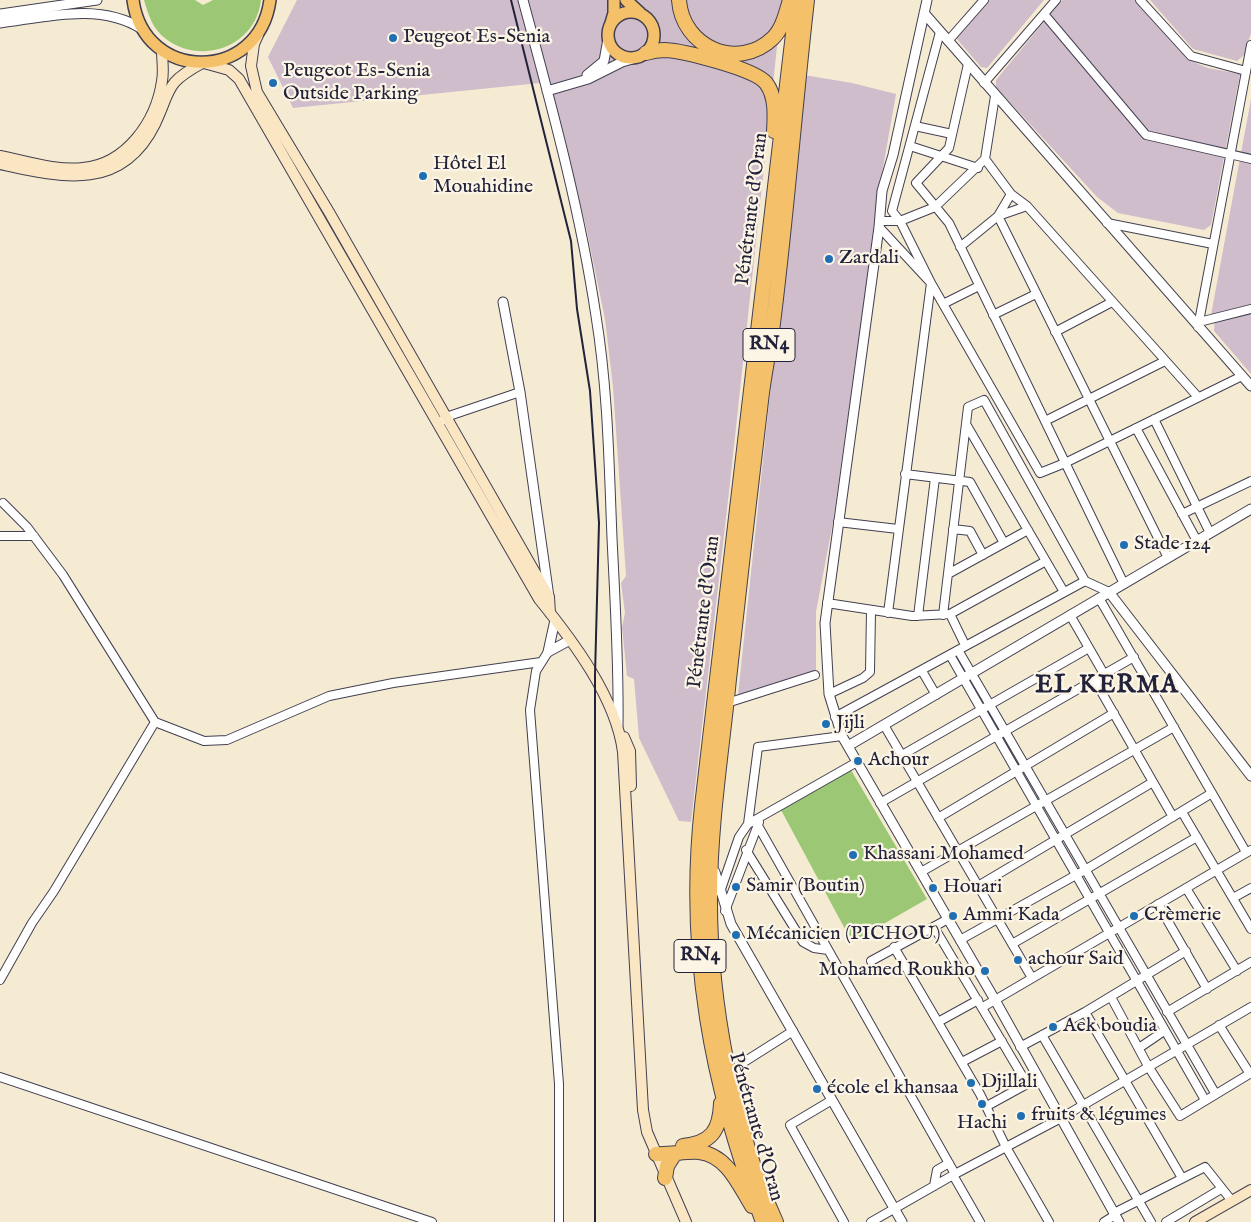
<!DOCTYPE html>
<meta charset="utf-8">
<style>
body{margin:0}
canvas{display:block;background:#f5ebd2}
</style>
<canvas width="1251" height="1222"></canvas>
<script>
const g = document.querySelector('canvas').getContext('2d');
g.lineJoin = 'round';
function paint(path, color) { g.fillStyle = color; g.fill(path, 'evenodd'); }
function stroke(path, color, width, dash) { g.strokeStyle = color; g.lineWidth = width; g.lineCap = dash ? 'butt' : 'round'; g.setLineDash(dash || []); g.stroke(path); }
function label(font, color, halo, rows, align = 'center') {
  g.font = font + ' "IM FELL English",serif'; g.lineWidth = 4.5; g.setLineDash([]); g.textBaseline = 'middle'; g.strokeStyle = halo; g.fillStyle = color; for (const [text, x, y, turn = 0] of rows) {
    g.save(); g.translate(x, y); g.rotate((+turn || 0) * Math.PI / 180); g.textAlign = isNaN(turn) ? turn : align; if (halo) g.strokeText(text, 0, 0); g.fillText(text, 0, 0); g.restore();
  }
}
paint(new Path2D(`
 M297 0H782L730 483 691 822 679 821 639 738 634 679 627 676 622 627 625 613 621 583 626 576 613 387 605 319 586 227 550 82 293 108 268 57Z
 M988 0H1044L987 68 981 67 956 38Z
 M1062 0H1135L1191 61 1208 68 1240 74 1211 225 1204 230 1118 213 1097 197 996 87V80Z
 M1150 0H1251V33L1244 55 1237 61 1193 49Z
 M804 75 852 83 896 94 881 179 833 522 816 612V674L737 704Z
 M1251 99V374L1214 331 1215 315H1211Z`), '#d0bdcc');
paint(new Path2D(`
 M144 0H195L203 5 213 0H261C256 46 202 66 166 39 153 30 148 14 144 0Z
 M851 770 927 899 852 942 781 810Z`), '#9cc876');
const minor = new Path2D(`
 M1140 0 1191 56 1246 71
 M1044 14 1146 135 1251 159
 M948 41 984 0
 M968 64 949 148 916 183 949 223 1124 584
 M984 83 1056 0
 M995 96 985 159 1011 194 1027 206 1198 397
 M915 126 952 134
 M910 146 978 168
 M1011 194 998 216 1027 206
 M880 221H900L935 207 985 159
 M1107 223 1213 244
 M879 227 931 283 900 221 892 211 940 32
 M960 247 998 216 1168 558
 M943 304 979 286
 M993 315 1036 294
 M1199 322 1251 309
 M1198 327 1251 45
 M1055 332 1112 302
 M1154 419 1210 533
 M1045 421 1165 361
 M439 424 446 417 520 392
 M966 424 1064 592
 M1136 428 1197 541
 M905 474 970 482 1004 543
 M3 503 27 527 63 575 155 722 204 741 227 740 329 696 393 683 541 662
 M1182 514 1251 481
 M838 522 898 529
 M953 529 970 531 983 555
 M0 536H34
 M948 574 1028 530
 M1099 598 1246 852
 M827 603 912 616 950 614 965 645
 M888 613 931 283 1040 473 1065 463 1242 376
 M950 614 1046 561
 M943 615 968 407 984 400 1085 581 1109 592
 M1070 615 1104 674
 M918 616 935 478
 M958 650 1215 1093
 M548 652 536 671 530 710 559 1084V1222
 M950 655 1205 1100
 M922 671 936 695
 M1094 679 1173 817
 M829 694 863 678 870 672 871 611
 M727 703 815 675
 M835 717 1085 581
 M884 725 1032 978
 M902 755 1089 648
 M880 803 1134 657
 M1182 812 1251 929
 M938 818 1114 713
 M748 824 758 747 842 736
 M757 824 955 1174
 M746 850 803 942 814 948 828 950
 M921 872 1174 727
 M978 886 1153 782
 M1186 888 1237 971
 M720 892 739 837 748 824 857 762
 M1233 898 1251 888
 M1158 904 1207 989
 M725 911 759 822
 M934 927 1027 1084
 M960 940 1085 870 1212 793
 M1012 944 1197 837
 M894 947 980 1094 1006 1147 1049 1222
 M871 961 948 919
 M0 980 32 923 54 891 155 722
 M1111 997 1148 1066 1180 1116 1251 1073
 M983 1007 1251 850
 M1085 1012 1182 1178
 M1167 1012 1251 962
 M938 1022 978 1000
 M1219 1025 1250 1074
 M1042 1035 1151 1222
 M1020 1047 1085 1012 1186 951
 M1139 1048 1164 1031
 M744 1062 793 1031
 M962 1062 1002 1041
 M0 1077 432 1222
 M832 1100 790 1125 844 1222
 M987 1106 1038 1078
 M953 1175 980 1222
 M934 1186 937 1170 949 1163
 M1114 1213 1205 1167 1232 1201
 M871 1222 955 1174 1061 1118 1251 1007
 M1104 1222 1115 1215
 M1166 1222 1221 1189`);
const tertiary = new Path2D(`
 M523 0C551 104 580 209 596 316 608 390 609 463 612 538 615 601 619 663 618 726
 M927 0 893 155 882 191 879 227 825 623 829 694 842 736 995 1000 1119 1222
 M924 13 1251 386
 M0 14 97 0
 M0 23C46 17 100 2 142 29
 M587 75 604 61 608 39
 M547 91 588 79 622 62 636 58
 M503 302 520 392 549 597
 M1109 592 1251 776
 M548 652 555 620
 M548 652 570 640
 M848 746 1251 509
 M715 872 731 924 902 1222`);
const secondary = new Path2D(`
 M258 35 254 44 251 66 257 92 329 212 549 597 550 613
 M204 63 229 70 239 79 539 599C573 641 616 698 623 752L643 1110 647 1132 686 1222
 M0 156C26 161 56 171 83 168 126 164 156 122 162 81 164 71 162 61 162 50
 M0 164C60 177 121 193 155 124 172 88 164 84 202 63
 M624 737 630 751 631 786
 M1195 1222 1251 1190`);
const primary = new Path2D(`
 M133 0C144 83 259 83 270 0
 M626 0 640 13
 M608 35a23 23 0 1 1 46 0a23 23 0 1 1-46 0Z
 M611 23 614 13V0`);
const motorway = new Path2D(`
 M679 0C682 47 738 72 773 38 783 28 786 13 790 0
 M646 53C652 51 658 50 665 50 684 51 755 69 766 83 776 96 775 115 774 131
 M683 1146C711 1143 720 1131 721 1103
 M656 1154C670 1155 685 1151 699 1152 727 1155 739 1185 752 1206
 M665 1178 667 1166 674 1155
 M763 1222C711 1086 686 952 702 806L797 0
 M776 1222C733 1129 709 997 710 895 710 823 722 750 729 679 739 586 750 494 761 401 764 372 771 344 774 315 787 210 795 105 807 0`);
stroke(minor, '#424052', 10);
stroke(tertiary, '#424052', 11);
stroke(secondary, '#424052', 12);
stroke(primary, '#424052', 14);
stroke(motorway, '#424052', 16);
stroke(minor, '#fff', 8);
stroke(tertiary, '#fff', 9);
stroke(secondary, '#fbe6c3', 10);
stroke(primary, '#f4c16a', 11);
stroke(motorway, '#f4c16a', 14);
stroke(new Path2D(`
 M511 0 571 241 577 309 590 391 599 523 595 675V1222`), '#22223b', 2);
for (const [x, y, r, color] of [
 [393,38,5,"#1f6fb2"],
 [273,83,5,"#1f6fb2"],
 [423,176,5,"#1f6fb2"],
 [829,259,5,"#1f6fb2"],
 [1124,545,5,"#1f6fb2"],
 [826,724,5,"#1f6fb2"],
 [858,761,5,"#1f6fb2"],
 [853,855,5,"#1f6fb2"],
 [736,887,5,"#1f6fb2"],
 [933,888,5,"#1f6fb2"],
 [953,916,5,"#1f6fb2"],
 [1134,916,5,"#1f6fb2"],
 [736,935,5,"#1f6fb2"],
 [1018,960,5,"#1f6fb2"],
 [985,971,5,"#1f6fb2"],
 [1053,1027,5,"#1f6fb2"],
 [971,1083,5,"#1f6fb2"],
 [817,1089,5,"#1f6fb2"],
 [982,1104,5,"#1f6fb2"],
 [1021,1116,5,"#1f6fb2"]
]) { const dot = new Path2D(); dot.arc(x, y, r, 0, 2 * Math.PI); g.fillStyle = color; g.fill(dot); stroke(dot, '#fcf5e5', 2); }
for (const [x, y, w] of [
 [769,345,52],
 [700,956,52]
]) { const box = new Path2D(); box.roundRect(x - w / 2, y - 16.5, w, 33, 4); g.fillStyle = '#fcf5e5'; g.fill(box); stroke(box, '#22223b', 1); }
label('bold 19px', '#22223b', null, [
 ["RN4",769,345],
 ["RN4",700,956]
]);
label('20px', '#22223b', '#fcf5e5', [
 ["Peugeot Es-Senia",403,38],
 ["Peugeot Es-Senia",283,72],
 ["Outside Parking",283,95],
 ["Hôtel El",433,165],
 ["Mouahidine",433,188],
 ["Zardali",839,259],
 ["Stade 124",1134,545],
 ["Jijli",836,724],
 ["Achour",868,761],
 ["Khassani Mohamed",863,855],
 ["Samir (Boutin)",746,887],
 ["Houari",943,888],
 ["Ammi Kada",963,916],
 ["Crèmerie",1144,916],
 ["Mécanicien (PICHOU)",746,935],
 ["achour Said",1028,960],
 ["Mohamed Roukho",975,971,"right"],
 ["Aek boudia",1063,1027],
 ["Djillali",981,1083],
 ["école el khansaa",827,1089],
 ["fruits & légumes",1031,1116],
 ["Hachi",982,1124,"center"]
], 'left');
label('20px', '#22223b', '#fcf5e5', [
 ["Pénétrante d'Oran",753,209,-83],
 ["Pénétrante d'Oran",705,612,-83],
 ["Pénétrante d'Oran",755,1127,74]
]);
g.letterSpacing = '1px';
label('bold 25px', '#22223b', '#fcf5e5', [
 ["EL KERMA",1107,687]
]);
g.letterSpacing = '0px';
</script>
